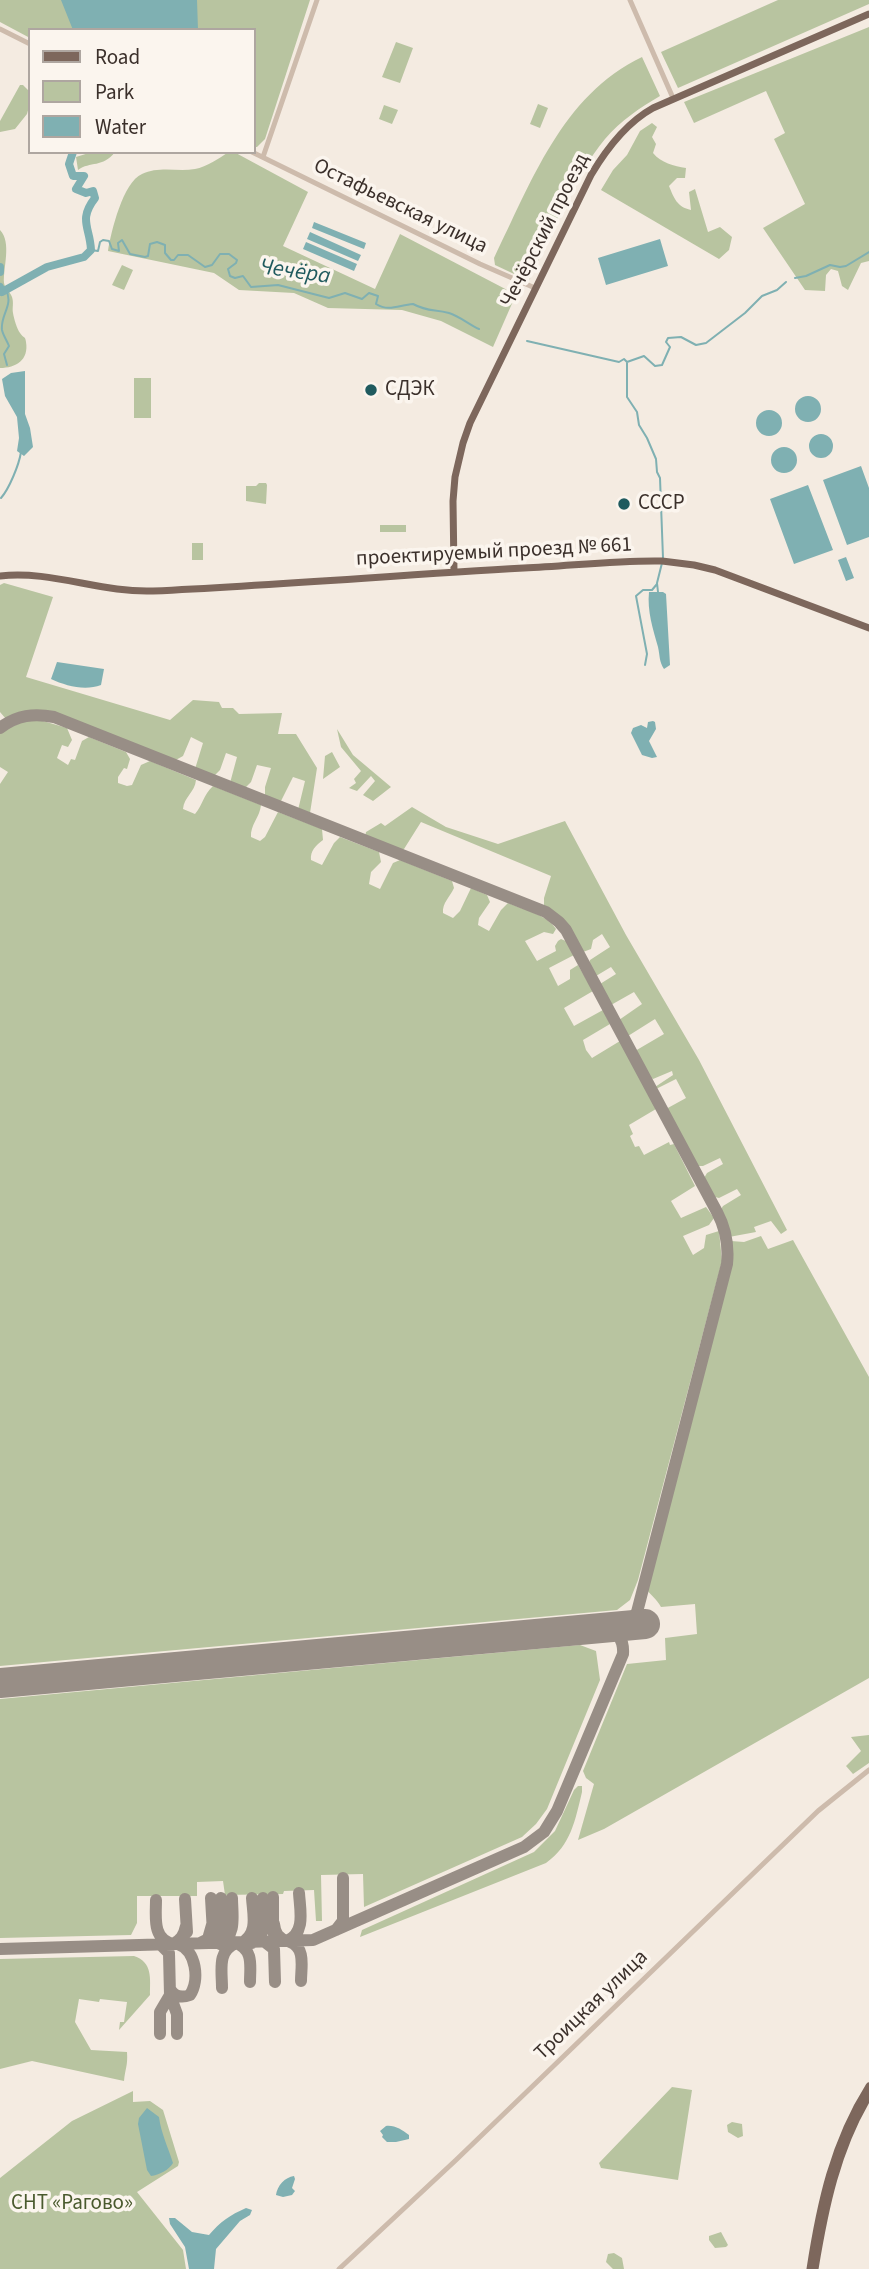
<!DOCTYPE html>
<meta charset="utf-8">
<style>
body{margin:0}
#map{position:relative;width:869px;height:2269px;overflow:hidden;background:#f4ebe1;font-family:"Source Sans 3",sans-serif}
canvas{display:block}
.legend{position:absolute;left:28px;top:28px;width:228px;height:126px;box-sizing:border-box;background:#fbf5ee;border:2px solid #aea6a0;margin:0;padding:9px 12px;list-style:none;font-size:21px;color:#3b302b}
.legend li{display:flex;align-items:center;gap:14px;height:35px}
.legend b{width:35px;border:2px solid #aea6a0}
</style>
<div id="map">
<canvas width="869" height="2269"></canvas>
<ul class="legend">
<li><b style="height:9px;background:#7d675c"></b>Road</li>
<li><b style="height:19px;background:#b8c4a0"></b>Park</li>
<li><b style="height:19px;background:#7fb0b2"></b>Water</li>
</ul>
</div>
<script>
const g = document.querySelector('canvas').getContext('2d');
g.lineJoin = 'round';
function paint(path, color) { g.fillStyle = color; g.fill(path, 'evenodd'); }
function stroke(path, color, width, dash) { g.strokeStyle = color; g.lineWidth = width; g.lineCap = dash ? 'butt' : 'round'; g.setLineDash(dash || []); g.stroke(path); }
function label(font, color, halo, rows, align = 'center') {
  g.font = font + ' "Source Sans 3",sans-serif'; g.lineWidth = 7; g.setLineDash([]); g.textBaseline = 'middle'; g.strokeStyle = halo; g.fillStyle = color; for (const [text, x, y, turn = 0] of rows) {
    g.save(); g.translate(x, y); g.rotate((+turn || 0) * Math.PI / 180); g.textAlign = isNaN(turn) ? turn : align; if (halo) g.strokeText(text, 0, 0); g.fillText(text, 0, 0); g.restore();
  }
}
paint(new Path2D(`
 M0 0H310L265 139 257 147H254V30H30V38L0 22Z
 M778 0H869V4L678 88 661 52Z
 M869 27V261L861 263 848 290 842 286 838 271 831 269 826 275 825 291 805 290 763 228 805 204 774 139 785 133 766 91 694 123 684 102Z
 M396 42 413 48 400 83 382 77Z
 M642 57 660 96C640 108 621 120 605 139 574 176 550 237 529 281L495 265 494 258C531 183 562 95 642 57Z
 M20 85H23L28 90 30 103 27 114 15 129 0 132V121Z
 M538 104 548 108 540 128 530 124Z
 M384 105 398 110 392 124 379 119Z
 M652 123 657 127 652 137 656 144 653 153C661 163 674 166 686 168L685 178H677L669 186C674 198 677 207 691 210L689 192 695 189 708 232 720 227 732 237 729 250 719 259 601 190 613 170 627 155 640 131Z
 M92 152H115C103 168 90 161 78 170L76 157Z
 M229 152H234L308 192 283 246 375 289 400 234 513 293 514 299 493 347 441 321 402 310 328 308 294 293 239 290 214 273 108 251C111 232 123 182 142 174 159 166 178 172 195 169 207 167 219 158 229 152Z
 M0 230C12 243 3 267 4 283 5 289 10 291 12 297 14 303 12 308 13 313 14 319 17 329 20 333 24 339 25 335 26 342 29 360 16 368 0 368Z
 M122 265 133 270 124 290 112 285Z
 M134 378H151V418H134Z
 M259 483H266L267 485 266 504 246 501V486H256Z
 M380 525H406V532H380Z
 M203 543V560H192V543Z
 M4 583 53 597 26 677 170 720 193 700 219 702 222 708H233L239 714 282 713 278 734H296L317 768 310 813 298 810 305 781 293 777 280 803 265 798V787L271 768 257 765 251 782 244 789 230 783 237 757 226 753 220 770 213 777 195 769 203 743 191 737 183 756 174 761 45 712 6 719 0 712V585Z
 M31 720 43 721 67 728 72 740 68 747 62 745 57 758 68 765 71 759 75 760 82 741 89 737 126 752 130 759 127 769 124 768 118 777V783L127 786 132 785 141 765 150 761 196 780C195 792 184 797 183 809L195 814C203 805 203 795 213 786L261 805C260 817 250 825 251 837L260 841 265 837 278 812 322 829 323 840C316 845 310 851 311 860L322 865 334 843 340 837 379 852 381 862 371 872 369 884 380 889 393 863 400 860 452 881 454 888C450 897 442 903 443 913L453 918 460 911 471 888 487 895 490 902 479 918 478 925 489 931 501 910 508 903C524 910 546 914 556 929L553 934 544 932 525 941 537 961 556 951 555 946 558 941 561 939 568 942 574 955 549 968 558 986 570 979V970L578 965 593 991 564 1008 574 1026 603 1010 610 1024 583 1040 586 1050 592 1058 620 1041 656 1109 629 1125 633 1134 630 1136 635 1147 639 1146 644 1155 669 1142 670 1145 674 1144 695 1186 671 1201 681 1218 706 1207 714 1218 709 1225 683 1236 693 1255 704 1248 706 1235 719 1231 722 1261 638 1580 630 1600 617 1610 0 1666V784L8 772 0 767V732L20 723Z
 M337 729 353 755 391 787 373 801 363 795 375 781 371 776 357 791 349 788 356 783 354 779 361 771 341 747Z
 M332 752 340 767 323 779 325 756Z
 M412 807 446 827 498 844 565 821 626 935 699 1060 787 1230 781 1234 771 1221 754 1227 756 1232 729 1237 720 1211 723 1206 741 1195 737 1189 719 1198 715 1197 704 1178 707 1173 723 1164 720 1158 703 1166H696L666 1109 686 1098 676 1079 656 1089 655 1087 673 1075 672 1071 653 1079 649 1077 635 1051 664 1034 655 1019 628 1036 619 1020 642 1004 634 992 611 1005 600 984 616 974 611 967 596 976 589 964 590 960 610 947 602 934 593 940 591 949 583 952 567 926 544 906V898L551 876 421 822 404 849 400 850 365 837 366 832 381 823 385 826Z
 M761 1236 768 1249 793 1240 869 1377V1678L604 1829 578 1840 594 1784 586 1778 583 1771 627 1664 666 1660 665 1638 697 1634 695 1604 661 1607C657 1599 650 1595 645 1587L725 1280 729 1264 731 1241 744 1242Z
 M580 1645 596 1651 600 1680 547 1809 536 1824 522 1837 364 1907 363 1874 321 1875 322 1921H316L314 1890 284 1891 283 1894 225 1895 223 1881 197 1882V1896H137V1923L131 1935 0 1938V1699Z
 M869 1735V1763L853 1774 846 1766 861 1751 851 1737Z
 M578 1786H582V1792C575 1821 571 1845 546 1863L360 1937 362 1930 534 1852 555 1831 574 1790Z
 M134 1956C153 1962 150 1979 150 1995L119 2030 120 2022H124L127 2002 100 1999 99 2002 79 1999 75 2022 91 2050 127 2052C128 2066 125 2069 124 2081L32 2061 0 2069V1959Z
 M672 2087 692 2090 678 2180 601 2168 599 2163Z
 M133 2091V2102L150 2101 163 2110 179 2162 178 2166 137 2192 183 2250 186 2269H0V2178L72 2121Z
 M732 2122 742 2124 743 2136 738 2138 728 2132 727 2125Z
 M721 2232 728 2245 726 2247 715 2248 709 2240V2236Z
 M614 2253 622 2258 624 2269H613L606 2262 608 2254Z`), '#b8c4a0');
paint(new Path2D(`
 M61 0H197L198 30H73Z
 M314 222 366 243 364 249 312 228Z
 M310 232 361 255 358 261 307 239Z
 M660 239 668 266 606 285 598 258Z
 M306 242 357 264 354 271 303 249Z
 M25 371V414L30 428 33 447 24 456 17 451 19 438 17 417 5 396 2 379 11 373Z
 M795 409a13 13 0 1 1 26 0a13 13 0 1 1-26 0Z
 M756 423a13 13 0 1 1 26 0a13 13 0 1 1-26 0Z
 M809 446a12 12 0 1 1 24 0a12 12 0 1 1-24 0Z
 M771 460a13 13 0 1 1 26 0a13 13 0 1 1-26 0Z
 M861 466 869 488V537L847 545 823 480Z
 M808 485 833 550 794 564 770 499Z
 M846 557 854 578 846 581 838 560Z
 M649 592H663L666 594 670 665 664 669C659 661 660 656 658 647 653 629 647 611 649 592Z
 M57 662 104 669 101 685C85 691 66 686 51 679Z
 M653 721 655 722 656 729 649 741 657 757 652 758 642 755 631 733 633 728 641 725 647 728 648 722Z
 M147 2108 159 2117C161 2133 168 2147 173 2163 169 2170 159 2175 151 2176L147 2170 138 2124 139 2118Z
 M386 2126C395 2125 402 2130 409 2135V2139L396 2142H387L382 2137 383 2135 380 2131Z
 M294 2176 295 2179 292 2188 295 2191 292 2195 283 2197 276 2195C277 2186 285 2177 294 2176Z
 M246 2208 252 2210 250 2215 240 2221 216 2249 214 2269H189L185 2247 170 2224 169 2218H175L192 2232 209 2235C220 2222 230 2215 246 2208Z`), '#7fb0b2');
stroke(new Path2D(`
 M91 250 98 251 100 242 103 240 109 241 112 249 119 251 118 243 122 240 130 254 145 257 148 256 150 244 157 242 165 245V253L171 260H174L178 255H188L205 267 212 265 220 254H229L237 260 236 263 228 269 230 276 235 278 243 276 251 287 278 285 329 298 345 293 362 299 369 293 378 296 376 304C389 312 399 305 413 304 428 312 434 309 449 313 459 316 470 325 479 329
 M795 278 806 276 830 265 840 267 846 266 869 252
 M6 290C14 305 0 315 2 330 3 335 7 341 9 346L4 354 7 365
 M527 341 619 362 624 359 627 362 644 356 655 366 662 365 670 347 666 342 668 338 681 337 696 345 706 343 745 313 762 296 777 290 786 282
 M627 363V397L637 412 639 425 647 438 656 459 657 472 660 478 663 558
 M1 498C9 489 19 465 21 452
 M658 592 657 583 662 563
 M645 665 647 654 636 596 643 590H652L657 584`), '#7fb0b2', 2);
stroke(new Path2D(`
 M0 267V272
 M0 287 2 292 47 267 84 257 91 250C90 227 78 220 95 198L93 191 86 193 76 189 84 176H73L69 164 73 152`), '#7fb0b2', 8);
stroke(new Path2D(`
 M0 728C17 715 34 713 54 717L546 912 559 922 566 930 717 1212C726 1229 729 1245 727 1264L637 1612 627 1626
 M211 1898 213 1933
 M185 1899 187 1932
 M156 1900C156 1917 152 1939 173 1944 181 1940 184 1935 186 1926
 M274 1924C275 1933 278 1938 287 1941 306 1933 300 1910 299 1893
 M336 1930 343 1921V1878
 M273 1932V1897
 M265 1942 274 1949 275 1982
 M290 1942C306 1948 301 1967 301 1981
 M200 1943 208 1939 212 1925
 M211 1943C227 1934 222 1914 221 1898
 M241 1943C259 1934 253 1914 252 1898
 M252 1943C269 1934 263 1914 263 1898
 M220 1944C237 1935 232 1915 232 1898
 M0 1949 313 1940 524 1847 544 1832 557 1811 623 1654C624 1639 617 1631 604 1628
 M222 1988C222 1970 217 1951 236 1943 254 1950 250 1966 250 1982
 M170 1989C174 1997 182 1998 190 1995 200 1980 196 1950 178 1944
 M170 1995 177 2014V2034
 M160 2034V2012L170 1995 169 1953 161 1945`), '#988e86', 12);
stroke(new Path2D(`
 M0 1683 645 1624`), '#988e86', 30);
stroke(new Path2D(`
 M630 0 673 98
 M0 29 30 44
 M252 152 480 264 535 288
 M263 157 317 0
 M339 2269 456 2160 818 1811 869 1770`), '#cdbbac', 5);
stroke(new Path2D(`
 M454 572 453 501 455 477 463 443 470 423 591 175C607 148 626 123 653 108L869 14
 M0 576C51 570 101 593 153 591 277 585 400 575 524 568 570 566 617 560 662 561L694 565 715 570 869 628
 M810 2269C820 2204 833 2143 869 2086
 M815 2269C825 2208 837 2149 869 2096`), '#7d675c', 7);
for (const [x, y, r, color] of [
 [371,390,7,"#1f5a5e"],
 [624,504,7,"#1f5a5e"]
]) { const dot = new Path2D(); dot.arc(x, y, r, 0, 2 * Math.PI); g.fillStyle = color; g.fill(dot); stroke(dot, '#fbf5ee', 2.5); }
label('21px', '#3b302b', '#fbf5ee', [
 ["Остафьевская улица",400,207,26],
 ["Чечёрский проезд",546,231,-63],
 ["проектируемый проезд № 661",494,553,-3],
 ["Троицкая улица",592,2006,-44]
]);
label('21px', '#3b302b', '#fbf5ee', [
 ["СДЭК",385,390],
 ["СССР",638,504]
], 'left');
label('21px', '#4a5a2e', '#fbf5ee', [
 ["СНТ «Рагово»",72,2204]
]);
label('italic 23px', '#1f5a5e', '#fbf5ee', [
 ["Чечёра",295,273,8]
]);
</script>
